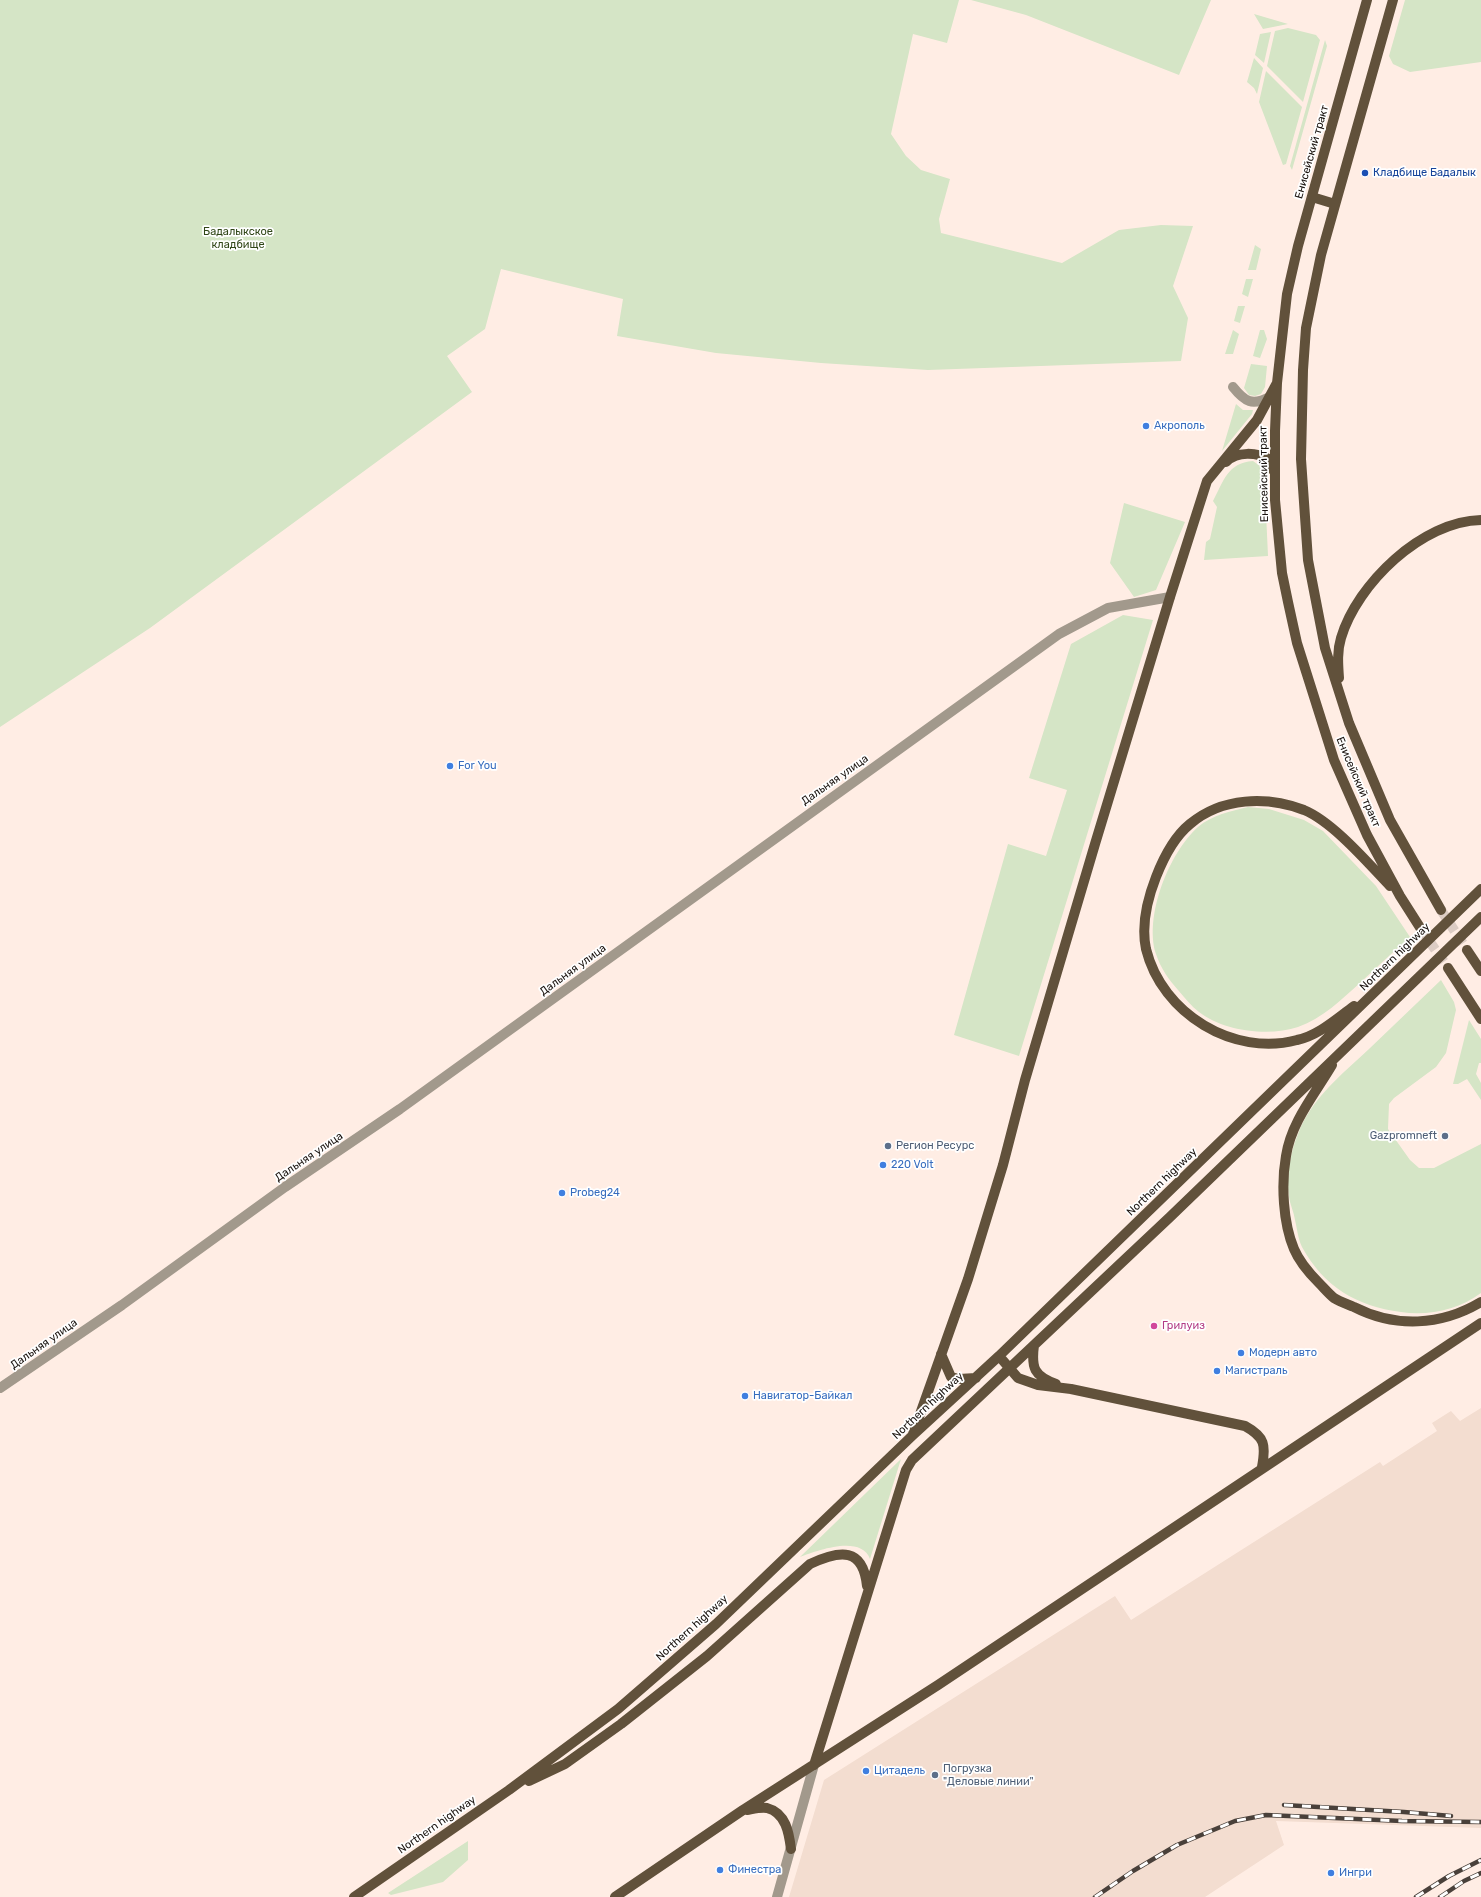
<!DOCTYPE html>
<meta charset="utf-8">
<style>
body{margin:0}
canvas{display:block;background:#ffede4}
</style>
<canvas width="1481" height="1897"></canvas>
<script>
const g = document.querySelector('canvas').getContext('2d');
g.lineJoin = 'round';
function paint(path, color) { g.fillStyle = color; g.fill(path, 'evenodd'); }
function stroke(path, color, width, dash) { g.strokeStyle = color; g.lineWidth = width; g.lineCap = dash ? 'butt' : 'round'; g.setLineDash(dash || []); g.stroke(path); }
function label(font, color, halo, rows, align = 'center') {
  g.font = font + ' Rubik,sans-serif'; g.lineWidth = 3.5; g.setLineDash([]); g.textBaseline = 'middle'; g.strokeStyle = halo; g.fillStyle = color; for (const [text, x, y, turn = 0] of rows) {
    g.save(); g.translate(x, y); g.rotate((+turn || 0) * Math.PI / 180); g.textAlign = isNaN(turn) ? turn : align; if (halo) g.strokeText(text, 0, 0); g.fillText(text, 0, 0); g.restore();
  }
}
paint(new Path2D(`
 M1481 1408V1828L1276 1821 1284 1845 1205 1897H789L824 1780 1115 1596 1131 1620 1380 1462 1383 1466 1437 1431 1432 1423 1451 1411 1460 1421Z`), '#f3ddd0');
paint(new Path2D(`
 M0 0H959L947 43 913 34 891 134 906 156 921 170 950 179 939 219 941 233 1062 263 1119 230 1161 225 1193 226 1173 286 1188 318 1181 361 928 370 821 363 716 353 617 336 623 299 501 269 485 329 447 356 472 392 150 628 0 727Z
 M971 0H1211L1179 75 1026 15Z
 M1405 0H1481V62L1410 72 1393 64 1389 56Z
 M1254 14 1288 24 1263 29Z
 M1288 28 1316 35 1320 40 1303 102 1267 66 1275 31Z
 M1271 32 1264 63 1255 55 1260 34Z
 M1325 40 1327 46 1292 170 1290 166Z
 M1254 58 1263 68 1257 94 1254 88 1247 82Z
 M1266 71 1302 107 1286 164 1283 165 1259 102Z
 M1255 245 1261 249 1256 270H1248Z
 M1246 279H1253L1248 297 1242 294Z
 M1238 306H1245L1240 323 1234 321Z
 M1233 330 1239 334 1233 354H1225Z
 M1260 330H1264L1267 339 1260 358 1253 356Z
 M1251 364 1267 366 1265 387 1261 394 1255 396 1249 395 1244 388Z
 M1236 404 1243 410H1253L1252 414 1222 451Z
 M1253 461 1264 469 1268 556 1204 560 1206 542 1210 539 1217 507 1213 501C1224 481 1227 463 1253 461Z
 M1124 503 1185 522 1156 590 1134 597 1110 563Z
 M1123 615 1153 620 1019 1056 954 1035 1008 844 1046 856 1067 790 1029 778 1071 644Z
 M1248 807 1269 809 1304 820 1323 831 1376 886 1410 937C1393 952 1377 967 1361 982 1341 1000 1323 1018 1298 1027 1269 1037 1223 1031 1199 1012 1191 1006 1185 998 1178 990 1169 980 1160 967 1156 954 1144 916 1169 853 1198 827 1212 815 1231 811 1248 807Z
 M1441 980 1454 1002 1456 1010 1446 1053 1436 1067 1394 1098 1389 1104 1388 1129 1410 1160 1419 1168H1434L1481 1144V1293C1458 1310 1428 1316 1401 1312 1356 1306 1324 1287 1302 1247 1298 1239 1297 1228 1295 1220 1294 1212 1290 1205 1289 1197 1286 1177 1290 1153 1298 1134 1311 1099 1342 1074 1369 1049 1393 1026 1417 1003 1441 980Z
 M1469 1020 1481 1039V1063H1479L1476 1074 1481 1083V1100L1467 1079 1458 1084H1453Z
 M901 1459 870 1559C861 1534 816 1551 800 1557Z
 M468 1841V1860L443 1882 391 1895 388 1893Z`), '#d5e5c6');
stroke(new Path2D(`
 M1441 910 1467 950
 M1421 929 1448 968`), '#dcccc4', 10, [10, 5]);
stroke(new Path2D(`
 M1233 387C1245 402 1252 406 1270 397
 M0 1388 122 1305 285 1187 400 1109 1059 634 1108 608 1170 597
 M777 1897 814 1765`), '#a2998c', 10);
stroke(new Path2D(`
 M1367 0 1298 246 1287 294 1277 383 1275 431V500L1282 573 1288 602 1297 643 1334 760 1367 835 1400 896 1421 929
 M1393 0 1321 255 1306 328 1303 370 1301 459 1308 560 1325 648 1349 723 1390 820 1441 910
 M1312 197 1335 204
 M1226 462C1237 451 1257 452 1270 460L1273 470
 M1339 678C1338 664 1337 651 1341 638 1357 584 1422 521 1481 520
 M1467 950 1481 971
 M1448 968 1481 1019
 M1354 1006C1336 1019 1319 1035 1297 1040 1234 1057 1162 1014 1146 949 1141 925 1147 900 1156 877 1163 859 1174 837 1190 824 1222 797 1267 796 1304 810 1333 822 1368 863 1390 886
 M1332 1065C1315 1094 1291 1122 1286 1156 1281 1184 1283 1223 1294 1249 1299 1261 1310 1274 1319 1283 1324 1288 1329 1294 1334 1298 1340 1302 1347 1304 1354 1307 1395 1328 1441 1326 1481 1302
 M1034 1345C1031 1368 1034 1376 1056 1384
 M941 1354 951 1377 959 1379 976 1378
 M999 1356 1018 1378 1038 1385 1071 1389 1245 1426C1265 1437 1266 1445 1262 1467
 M913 1434 968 1279 1003 1165 1025 1080 1095 844 1170 597 1207 481 1257 420 1277 383
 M814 1765 906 1470 912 1460 1170 1217 1481 917
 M529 1781 565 1764 621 1724 707 1656 810 1564C840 1550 863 1547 867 1586
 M747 1810C753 1809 761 1807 767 1808 786 1813 789 1833 791 1849
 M354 1897 509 1790 618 1709 716 1624 912 1436 999 1356 1481 889
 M615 1897 743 1810 938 1685 1481 1323`), '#61513b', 10);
const rail = new Path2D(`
 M1284 1805 1404 1812 1451 1816
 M1095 1897 1133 1871 1177 1845 1235 1821 1266 1815 1402 1821 1481 1822
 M1416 1897 1449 1876 1481 1860
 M1440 1897 1464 1881 1481 1873`);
stroke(rail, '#49403a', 4.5);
stroke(rail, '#fff', 3, [9]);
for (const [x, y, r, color] of [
 [1365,173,4,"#1a4fb4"],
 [1146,426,4,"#3f7fe0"],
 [450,766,4,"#3f7fe0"],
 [1445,1136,4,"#5c6f8a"],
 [888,1146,4,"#5c6f8a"],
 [883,1165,4,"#3f7fe0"],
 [562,1193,4,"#3f7fe0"],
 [1154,1326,4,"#d1479c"],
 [1241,1353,4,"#3f7fe0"],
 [1217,1371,4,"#3f7fe0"],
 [745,1396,4,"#3f7fe0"],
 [866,1771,4,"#3f7fe0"],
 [935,1775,4,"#5c6f8a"],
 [720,1870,4,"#3f7fe0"],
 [1331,1873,4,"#3f7fe0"]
]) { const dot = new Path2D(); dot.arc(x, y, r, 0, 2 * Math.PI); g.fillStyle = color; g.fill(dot); stroke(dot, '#fff', 1.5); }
label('11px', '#19120e', '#fff', [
 ["Енисейский тракт",1312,152,-74],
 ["Енисейский тракт",1264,474,-91],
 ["Дальняя улица",835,780,-35],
 ["Енисейский тракт",1358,782,67],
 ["Northern highway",1395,957,-44],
 ["Дальняя улица",573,970,-36],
 ["Дальняя улица",309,1157,-34],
 ["Northern highway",1162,1182,-44],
 ["Дальняя улица",44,1344,-35],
 ["Northern highway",928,1406,-43],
 ["Northern highway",692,1628,-42],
 ["Northern highway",437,1825,-35]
]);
label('11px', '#164399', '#fff', [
 ["Кладбище Бадалык",1373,173]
], 'left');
label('11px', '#304617', '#fff', [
 ["Бадалыкское",238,232],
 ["кладбище",238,245]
]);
label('11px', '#366cbe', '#fff', [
 ["Акрополь",1154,426],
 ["For You",458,766],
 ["220 Volt",891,1165],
 ["Probeg24",570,1193],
 ["Модерн авто",1249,1353],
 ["Магистраль",1225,1371],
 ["Навигатор-Байкал",753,1396],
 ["Цитадель",874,1771],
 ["Финестра",728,1870],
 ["Ингри",1339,1873]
], 'left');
label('11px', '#4e5e75', '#fff', [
 ["Gazpromneft",1437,1136,"right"],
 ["Регион Ресурс",896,1146],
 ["Погрузка",943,1769],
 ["\"Деловые линии\"",943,1782]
], 'left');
label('11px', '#b23c85', '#fff', [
 ["Грилуиз",1162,1326]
], 'left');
</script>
